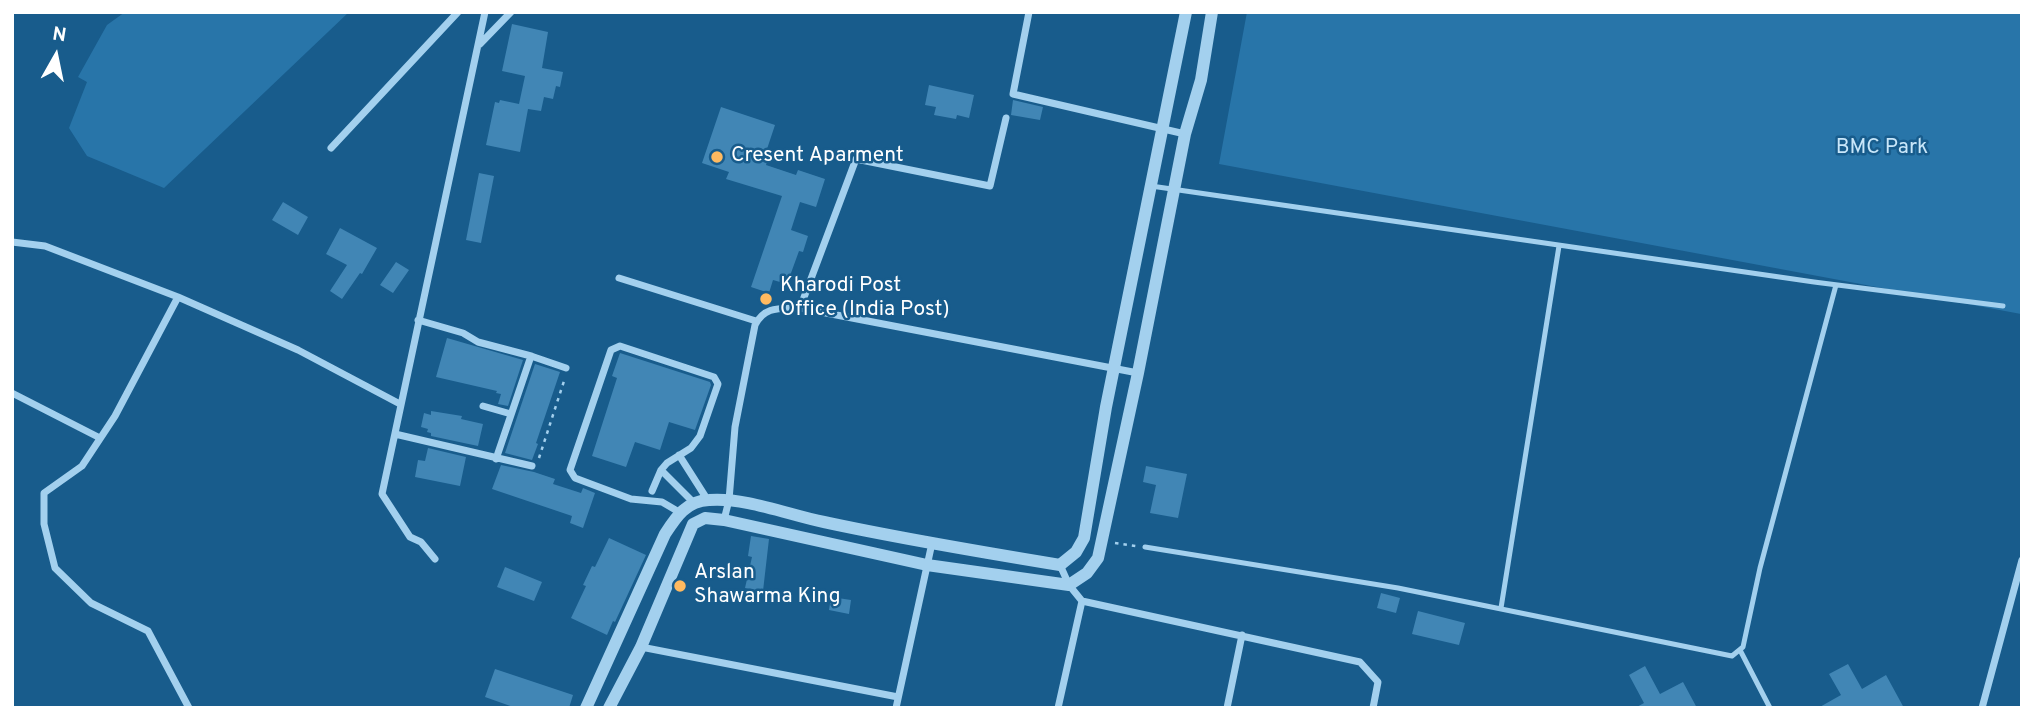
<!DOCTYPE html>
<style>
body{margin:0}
#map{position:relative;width:2034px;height:720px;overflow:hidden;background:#185c8c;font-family:Overpass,sans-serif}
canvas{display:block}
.frame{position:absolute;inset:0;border:14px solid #fff;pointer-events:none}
.north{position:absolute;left:21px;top:21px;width:70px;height:70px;-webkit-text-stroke:5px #185c8c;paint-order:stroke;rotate:9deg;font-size:19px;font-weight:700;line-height:28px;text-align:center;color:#fff}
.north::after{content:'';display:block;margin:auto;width:24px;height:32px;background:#fff;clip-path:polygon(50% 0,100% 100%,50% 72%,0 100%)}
</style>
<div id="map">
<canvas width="2034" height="720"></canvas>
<div class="frame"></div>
<div class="north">N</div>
</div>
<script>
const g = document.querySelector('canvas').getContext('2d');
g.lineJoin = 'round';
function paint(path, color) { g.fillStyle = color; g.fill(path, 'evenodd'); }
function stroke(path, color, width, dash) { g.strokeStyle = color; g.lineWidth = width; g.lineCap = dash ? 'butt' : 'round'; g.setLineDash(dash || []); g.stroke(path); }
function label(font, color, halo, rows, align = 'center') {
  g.font = font + ' Overpass,sans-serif'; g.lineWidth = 5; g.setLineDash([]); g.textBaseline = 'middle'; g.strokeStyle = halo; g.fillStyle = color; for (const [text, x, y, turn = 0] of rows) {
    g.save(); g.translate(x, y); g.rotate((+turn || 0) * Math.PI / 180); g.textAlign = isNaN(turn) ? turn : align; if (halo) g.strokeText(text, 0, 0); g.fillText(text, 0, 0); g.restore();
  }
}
paint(new Path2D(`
 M125 12H349L164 188 87 156 69 128 87 82 78 77 107 25Z
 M1247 12H2022L2021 314 1219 164Z`), '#2875a9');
paint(new Path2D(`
 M512 24 548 32 542 68 563 72 560 87 556 86 553 99 544 97 541 111 528 109 520 152 486 145 495 102 499 103 500 100 519 104 525 76 502 71Z
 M929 85 974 95 969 118 957 115 956 119 934 115 936 107 925 105Z
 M1013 100 1043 107 1040 120 1011 115Z
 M721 107 775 125 765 155 769 156 766 165 796 175 798 170 825 179 816 207 800 202 791 230 808 236 803 252 799 251 787 284 773 280 769 293 751 287 782 196 726 179 729 172 702 163Z
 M479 173 494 176 481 243 466 240Z
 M283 202 308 217 298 235 272 220Z
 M340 228 377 248 362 274 360 273 342 299 330 291 347 265 326 254Z
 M396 262 409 270 393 293 380 285Z
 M447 338 523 360 508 406 498 404 501 394 496 393 497 391 436 377Z
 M620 353 710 382 711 385 695 430 669 422 660 450 635 442 626 467 592 456 617 378 612 376Z
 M535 364 560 372 536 443 538 444 532 460 505 453Z
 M431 411 462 416 461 419 483 424 478 446 431 436V433L427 432 428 429 421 427 424 413 431 415Z
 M428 448 466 457 460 486 415 477 418 460 425 461Z
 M501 465 534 472 555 479 553 484 581 493 583 488 595 493 583 528 570 523 572 516 492 489Z
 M1146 466 1187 474 1178 518 1150 513 1156 485 1143 482Z
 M751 536 769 539 763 591 745 588 752 557 748 556Z
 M609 538 646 555 615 622 613 621 607 635 571 618 586 586 583 585 592 566 595 567Z
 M505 567 542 582 534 601 497 587Z
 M1381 593 1400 598 1396 613 1377 608Z
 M831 597 851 600 849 614 829 610Z
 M1418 611 1465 623 1459 645 1412 634Z
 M1848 664 1862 689 1886 675 1904 708H1818L1841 695 1829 674Z
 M1645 666 1660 694 1683 682 1697 708H1635L1644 703 1629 675Z
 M495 669 573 695 569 708H516L485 697Z`), '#4186b5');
stroke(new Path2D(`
 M539 458 565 378
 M1115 543 1136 546`), '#a3d0ee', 2.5, [3.5, 5]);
stroke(new Path2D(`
 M1151 186 1814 282 2003 306
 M1145 547 1398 588 1732 656 1743 647 1760 568 1836 285
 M1501 608 1559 246
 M1740 650 1770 708`), '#a3d0ee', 5);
stroke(new Path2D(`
 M1029 12 1013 94 1185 134
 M480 44 511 12
 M1006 118 990 186 856 159 800 308 1138 373
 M331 148 458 12
 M12 242 45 246 178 297 298 350 400 404
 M619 278 756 321
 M178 297 115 416 82 466 44 493V524L55 568 91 603 148 631 189 708
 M418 320 463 333 478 342 531 356 496 459
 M531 356 566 368
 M12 393 100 438
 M483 406 511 414
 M395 434 532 466
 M679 455 707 499
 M661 470 694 503
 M652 491 661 470 667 463 691 448 700 436 718 384 714 377 620 346 611 350 570 470 575 478 631 499 662 502 679 512
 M724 520 729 500 735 427 755 325C765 305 781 309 800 308
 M435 559 421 542 410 537 382 494 485 12
 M1060 565 1069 585 1082 601 1360 662 1378 682 1373 708
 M641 647 898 697
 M896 708 932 543
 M1058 708 1082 601
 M1227 708 1242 635
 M1982 708 2022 560`), '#a3d0ee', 7);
stroke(new Path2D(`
 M586 708 665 534C676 517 686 501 709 500 745 497 789 515 824 522 902 539 981 552 1060 565L1076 552 1084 538 1106 407 1186 12
 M609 708 641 647 693 524 705 518 724 520 927 565 1069 585 1087 573 1098 558 1138 373 1185 134 1201 80 1212 12`), '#a3d0ee', 12);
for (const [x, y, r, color] of [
 [717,157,7,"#ffba60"],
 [766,299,7,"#ffba60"],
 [680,586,7,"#ffba60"]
]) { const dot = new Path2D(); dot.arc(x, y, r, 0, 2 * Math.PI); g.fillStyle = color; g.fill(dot); stroke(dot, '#185c8c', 2.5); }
label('21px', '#c9e7fa', '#185c8c', [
 ["BMC Park",1882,149]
]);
label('21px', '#fff', '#185c8c', [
 ["Cresent Aparment",731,157],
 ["Kharodi Post",780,287],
 ["Office (India Post)",780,311],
 ["Arslan",694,574],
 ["Shawarma King",694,598]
], 'left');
</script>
